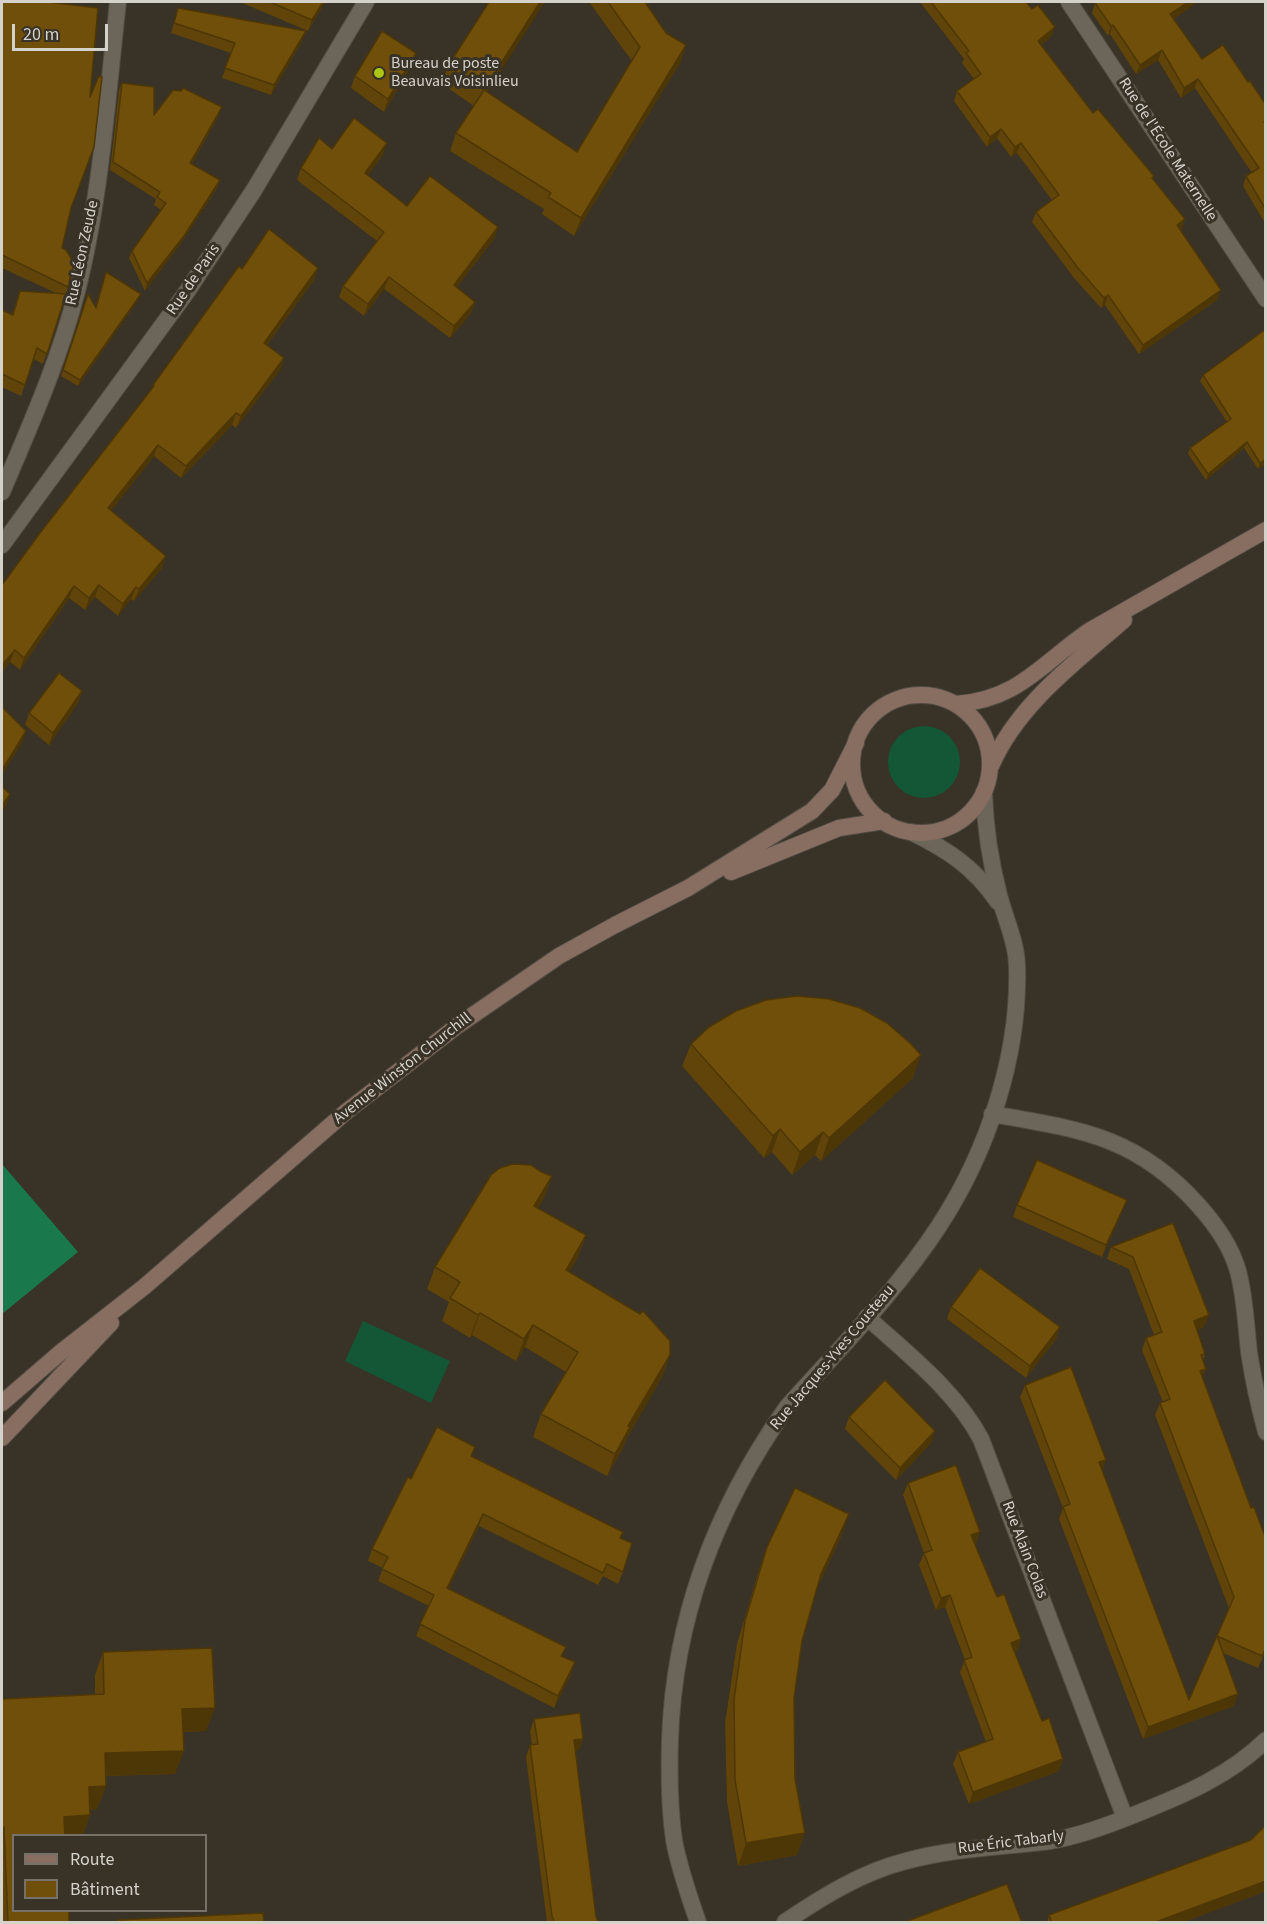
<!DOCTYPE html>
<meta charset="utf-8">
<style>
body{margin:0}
#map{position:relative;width:1267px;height:1924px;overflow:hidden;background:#383227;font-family:"Source Sans 3",sans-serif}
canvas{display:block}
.frame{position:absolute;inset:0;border:3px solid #d5d1cb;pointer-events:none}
.legend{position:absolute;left:12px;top:1834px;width:195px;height:78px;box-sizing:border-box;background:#383227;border:2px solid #777269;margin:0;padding:8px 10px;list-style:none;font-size:18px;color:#d5d1cb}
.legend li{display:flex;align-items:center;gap:12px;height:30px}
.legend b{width:30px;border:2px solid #777269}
.scale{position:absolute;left:12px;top:24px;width:96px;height:27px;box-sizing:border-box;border:3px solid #d5d1cb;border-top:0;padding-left:8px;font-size:18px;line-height:21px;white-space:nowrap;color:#d5d1cb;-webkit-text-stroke:4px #383227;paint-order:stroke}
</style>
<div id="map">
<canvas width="1267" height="1924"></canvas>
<div class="frame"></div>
<ul class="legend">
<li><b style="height:8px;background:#886e61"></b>Route</li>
<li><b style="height:16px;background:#704f0a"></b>Bâtiment</li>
</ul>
<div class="scale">20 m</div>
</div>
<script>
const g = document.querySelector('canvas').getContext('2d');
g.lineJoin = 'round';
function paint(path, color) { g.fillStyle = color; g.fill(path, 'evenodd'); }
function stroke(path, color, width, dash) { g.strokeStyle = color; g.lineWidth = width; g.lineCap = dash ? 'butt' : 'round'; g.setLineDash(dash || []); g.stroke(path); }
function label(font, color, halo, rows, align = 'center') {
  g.font = font + ' "Source Sans 3",sans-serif'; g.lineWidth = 6; g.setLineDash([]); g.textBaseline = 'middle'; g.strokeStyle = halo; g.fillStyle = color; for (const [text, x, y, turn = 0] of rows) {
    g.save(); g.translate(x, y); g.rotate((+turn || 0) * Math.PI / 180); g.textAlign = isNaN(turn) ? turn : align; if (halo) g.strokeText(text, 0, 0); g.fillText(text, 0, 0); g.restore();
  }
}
paint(new Path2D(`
 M888 762a36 36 0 1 1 72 0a36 36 0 1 1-72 0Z
 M363 1321 450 1361 431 1403 345 1361Z`), '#145736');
paint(new Path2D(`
 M2 1164 78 1252 2 1314Z`), '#19794c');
const minor = new Path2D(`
 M1069 2 1266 299
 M2 492C30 426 59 361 77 291 101 197 107 98 118 2
 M2 545 186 293 254 190 366 2
 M911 832C948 850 974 867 998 902
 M992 1114C1079 1129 1137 1136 1199 1206 1216 1225 1231 1246 1238 1271 1245 1297 1246 1325 1249 1352 1253 1379 1259 1406 1266 1432
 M867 1317C907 1354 955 1390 981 1439L1125 1818
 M698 1922C689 1896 679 1868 674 1840 669 1806 669 1774 670 1740 674 1618 717 1506 787 1407 839 1349 896 1292 939 1226 988 1151 1020 1055 1017 965 1016 941 1005 918 999 895 990 860 985 827 984 792
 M785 1922C822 1897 862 1872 906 1861 953 1848 1002 1847 1050 1841 1081 1836 1112 1824 1141 1812 1186 1794 1230 1775 1266 1740`);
const secondary = new Path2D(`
 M852 764a69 69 0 1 1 138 0a69 69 0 1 1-138 0Z
 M956 704C1018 700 1042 663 1089 631L1266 530
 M991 766C1018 704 1075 663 1124 620
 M731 872 839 828 884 821
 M2 1403 61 1352 144 1287 347 1111 457 1026 559 956 615 925 688 888 812 811 832 790 856 743
 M2 1438 111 1323`);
stroke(minor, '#524d44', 18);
stroke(secondary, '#524d44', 18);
stroke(minor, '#6c6559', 16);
stroke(secondary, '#886e61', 16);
paint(new Path2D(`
 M2 2 71 209 62 248 68 287 43 364 34 359 21 396 2 387V310L12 314 20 291 56 293 2 268Z
 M240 2H325L308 31Z
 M589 2H645L666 33 686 45 680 63 574 236 542 214 544 209 450 151 456 133 474 106 442 84 448 66 577 152 632 61Z
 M920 2H1026L1051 37 1041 45 1093 113 1153 179 1182 229 1181 230 1217 300 1139 354 1105 305 1101 308 1074 278 1032 222 1036 212 1052 200 1017 153 1011 157 997 138 987 147 954 101 957 91 974 79 962 63 964 59Z
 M1095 3 1173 19 1202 59 1248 82 1266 105V225L1243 186 1246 176 1252 173 1195 88 1181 98 1158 60 1136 74 1110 34 1108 36 1092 13Z
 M178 8 302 41 271 95 222 78 231 53 171 33Z
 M416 53 412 65 384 112 351 88 355 76Z
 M122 83 154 115H219L192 164 220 180 217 188 181 243 145 291 129 258 132 251 161 210 154 205 156 199 110 170 119 90Z
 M332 149 383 155 368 175 407 206 498 227 494 239 457 287 475 302 471 313 450 338 384 289 364 316 339 297 343 286 377 241 297 180 301 168Z
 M242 269 314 280 267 345 284 358 280 370 236 428 232 425 181 478 154 456 111 511 162 568 134 601 131 599 118 616 95 597 85 610 69 598 20 670 10 662 2 672 151 390 153 385Z
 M106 272 138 300 78 386 61 376 88 294 95 308Z
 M1203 375 1266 464 1258 469 1244 448 1206 480 1188 454 1190 448 1227 422 1200 381Z
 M82 691 78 703 49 745 25 725 29 713Z
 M691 1044 913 1078 821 1161 815 1155 792 1175 772 1152 764 1158 682 1066Z
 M541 1172 552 1176 544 1198 538 1208 586 1235 578 1257 569 1272 670 1355 662 1377 627 1438 622 1450 607 1476 533 1437 541 1414 566 1372 525 1347 516 1361 472 1335 470 1338 442 1321 449 1302 427 1289 435 1267Z
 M1017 1205 1122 1212 1102 1257 1013 1217Z
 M1173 1223 1204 1327 1197 1330 1205 1354 1203 1361V1378L1251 1508 1266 1539V1650L1258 1668 1223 1653 1234 1706 1143 1739 1059 1519 1063 1508 1020 1397 1025 1385 1102 1470 1189 1700 1229 1608 1155 1415 1160 1403 1163 1402 1142 1350 1146 1338 1154 1335 1129 1269 1107 1259 1111 1247Z
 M951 1307 1060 1327 1056 1339 1026 1378 947 1319Z
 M849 1417 931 1443 896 1480 845 1429Z
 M472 1457 623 1532 621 1538 623 1572 618 1584 603 1576 598 1585 479 1526 448 1589 566 1647 562 1656 571 1674 554 1708 416 1636 429 1606 378 1581 383 1568 368 1561 372 1549 411 1479Z
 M908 1483 976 1544 975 1545 997 1597 1021 1639 1017 1651 1015 1652 1059 1771 969 1804 953 1764 958 1752 986 1742 960 1672 965 1660 945 1607 936 1610 919 1565 924 1553 903 1495Z
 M841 1537 817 1588 802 1641 794 1698 797 1855 738 1866 727 1802 725 1723 737 1644 759 1570 767 1547Z
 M103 1652 206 1731 183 1732 175 1774 106 1776V1786L97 1809 90 1810 14 1836 69 1923H2V1699L95 1694V1675Z
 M534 1719 579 1750 575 1751 596 1917 599 1923H547L526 1757 530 1745H532L530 1731Z
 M1251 1840 1266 1891 1181 1923H1047L1049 1915Z`), '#604409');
paint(new Path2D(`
 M323 2H325L308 31 312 20Z
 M540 2H545L478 107 484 90Z
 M1188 2H1198L1167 24 1170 14Z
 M1113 25 1110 34 1108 36 1111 26Z
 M1055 27 1051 37 1034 50 1038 41Z
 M306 31 302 41 271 95 274 85Z
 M686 45 680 63 574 236 581 218Z
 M1162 50 1158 60 1136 74 1140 65Z
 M416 53 412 65 384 112 388 99Z
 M1198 79 1195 88 1181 98 1184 88Z
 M222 107 219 115 188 171 190 163Z
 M1001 129 997 138 987 147 990 137Z
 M387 143 383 155 361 185 365 173Z
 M1021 143 1017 153 1011 157 1015 147Z
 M220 180 217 188 181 243 145 291 147 283Z
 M1185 219 1182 229 1174 235 1177 225Z
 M498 227 494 239 449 297 454 285Z
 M318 268 314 280 260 354 264 343Z
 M389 277 384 289 364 316 368 304Z
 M1221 290 1217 300 1139 354 1143 345Z
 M141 294 138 300 78 386 80 380Z
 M1108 295 1105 305 1101 308 1104 298Z
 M475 302 471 313 450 338 454 326Z
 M284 358 280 370 236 428 241 416Z
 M236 413 232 425 181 478 186 466Z
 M1247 442 1244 448 1206 480 1208 474Z
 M158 445 154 456 104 520 108 508Z
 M1266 459V464L1258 469 1260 463Z
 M166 556 162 568 134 601 139 589Z
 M99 585 95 597 85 610 89 598Z
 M74 586 69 598 20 670 24 658Z
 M136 587 131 599 118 616 123 604Z
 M15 650 10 662 2 672V665Z
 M82 691 78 703 49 745 53 733Z
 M26 731 22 743 2 775V770Z
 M10 794 6 806 2 812V805Z
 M921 1055 913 1078 821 1161 829 1138Z
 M780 1129 772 1152 764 1158 773 1136Z
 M823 1132 815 1155 792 1175 800 1152Z
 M552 1176 544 1198 526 1228 534 1206Z
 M1127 1200 1122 1212 1102 1257 1106 1245Z
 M586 1235 578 1257 558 1292 566 1270Z
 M480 1313 472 1335 470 1338 478 1315Z
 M1209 1315 1204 1327 1189 1333 1194 1321Z
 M533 1325 525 1347 516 1361 524 1339Z
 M1060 1327 1056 1339 1026 1378 1030 1366Z
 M670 1355 662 1377 627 1438 622 1450 607 1476 615 1454 628 1426Z
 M1206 1369 1201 1381 1200 1371Z
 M935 1431 931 1443 896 1480 900 1468Z
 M1106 1460 1102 1472 1099 1462Z
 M483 1514 479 1526 443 1600 447 1588Z
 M849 1514 841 1537 813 1597 821 1574Z
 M980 1532 976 1544 967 1547 971 1535Z
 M950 1595 945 1607 936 1610 941 1598Z
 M1021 1639 1017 1651 1007 1655 1011 1643Z
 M575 1662 571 1674 554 1708 558 1696Z
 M1238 1694 1234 1706 1143 1739 1148 1727Z
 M215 1708 206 1731 174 1732 182 1709Z
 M583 1739 579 1750 570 1751 574 1740Z
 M184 1751 175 1774 97 1776 105 1753Z
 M1063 1759 1059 1771 969 1804 973 1792Z
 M106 1786 97 1809 80 1810 89 1787Z
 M90 1815 83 1836H57L64 1817Z
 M805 1833 797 1855 738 1866 746 1843Z
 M1266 1881V1891L1181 1923H1153Z`), '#4e3707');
const building = new Path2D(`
 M2 2H48L98 8 90 97 99 76 102 77 94 147 71 208 62 248 66 250 74 263 68 287 2 255Z
 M270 2H323L312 20Z
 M489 2H540L484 90 577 152 640 47 608 2H645L666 33 686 45 581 218 548 197 551 193 456 133 484 90 448 66Z
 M931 2H1026L1032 9 1038 5 1055 27 1038 41 1093 113 1098 109 1154 176 1152 178 1185 219 1177 225 1221 290 1143 345 1108 295 1104 298 1078 268 1036 212 1059 195 1021 143 1015 147 1001 129 990 137 957 91 981 74 966 53 969 51Z
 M1098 2H1188L1170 14 1202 59 1223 45 1248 82 1250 81 1266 105V121L1264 122 1266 125V210L1246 176 1259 168 1198 79 1184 88 1162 50 1140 65 1113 25 1111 26 1095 3Z
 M178 8 306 31 274 85 225 68 235 43 174 23Z
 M382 31 416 53 388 99 355 76Z
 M122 83 154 87V115L173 90 181 91 183 88 222 107 190 163 220 180 184 236 147 283 132 251 166 203 157 197 160 192 113 162Z
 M354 118 387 143 365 173 407 206 430 176 498 227 454 285 475 302 454 326 389 277 368 304 343 286 384 232 301 168 319 138 332 149Z
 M269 229 318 268 264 343 284 358 241 416 236 413 186 466 158 445 108 508 166 556 139 589 136 587 123 604 99 585 89 598 74 586 24 658 15 650 2 665V585L40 533 154 386 153 385 239 266 242 269Z
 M106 272 141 294 80 380 63 370 88 294 96 308Z
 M20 291 66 294 47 354 37 348 25 385 2 374V310L13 315Z
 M1266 329V459L1260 463 1247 442 1208 474 1190 448 1231 419 1203 375Z
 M59 673 82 691 53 733 29 713Z
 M2 707 26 731 2 770Z
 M2 787 10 794 2 805Z
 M797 996 829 999 860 1008 887 1023 911 1044 921 1055 829 1138 823 1132 800 1152 780 1129 773 1136 691 1044 709 1027 736 1011 766 1000Z
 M1037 1160 1127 1200 1106 1245 1017 1205Z
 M513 1164 531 1165 541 1172 552 1176 534 1206 586 1235 566 1270 640 1314 643 1311 670 1341V1355L628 1426 630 1427 615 1454 541 1414 578 1352 533 1325 524 1339 480 1313 478 1315 450 1298 460 1282 435 1267 491 1175 500 1168Z
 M1173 1223 1209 1315 1194 1321 1205 1354 1201 1355 1206 1369 1200 1371 1251 1508 1254 1507 1266 1539V1648L1262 1656 1217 1636 1234 1597 1160 1403 1170 1399 1146 1338 1162 1332 1133 1257 1111 1247Z
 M980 1268 1060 1327 1030 1366 951 1307Z
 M1071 1367 1106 1460 1099 1462 1189 1700 1217 1636 1238 1694 1148 1727 1063 1507 1070 1504 1025 1385Z
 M885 1380 935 1431 900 1468 849 1417Z
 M437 1427 475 1447 471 1456 623 1532 620 1538 632 1543 623 1572 607 1564 603 1573 483 1514 447 1588 566 1647 561 1656 575 1662 558 1696 420 1624 434 1595 382 1569 388 1557 372 1549 408 1477 411 1479Z
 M956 1465 980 1532 971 1535 997 1597 1004 1594 1021 1639 1011 1643 1042 1721 1049 1718 1063 1759 973 1792 958 1752 993 1739 964 1660 972 1657 950 1595 941 1598 924 1553 932 1550 908 1483Z
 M795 1488 849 1514 821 1574 802 1641 794 1698 795 1779 805 1833 746 1843 735 1780 734 1700 745 1621 767 1547Z
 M212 1648 215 1708 182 1709 184 1751 105 1753 106 1786 89 1787 90 1815 64 1817 65 1836H14V1911H69V1923H8L4 1828 2 1825V1699L104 1694 103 1652Z
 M580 1713 583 1739 574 1740 596 1917 599 1923H555L552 1916 530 1745 538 1744 534 1719Z
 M1266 1825V1881L1153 1923H1052L1049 1915 1251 1840Z
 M1007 1884 1022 1923H902Z
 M263 1913 264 1923H117V1920Z`);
paint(building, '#704f0a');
stroke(building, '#4e3707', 1.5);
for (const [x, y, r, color] of [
 [379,73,6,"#acc611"]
]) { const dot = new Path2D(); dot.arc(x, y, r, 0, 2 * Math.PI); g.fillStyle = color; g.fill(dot); stroke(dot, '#383227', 2); }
label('16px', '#d5d1cb', '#383227', [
 ["Bureau de poste",391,64],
 ["Beauvais Voisinlieu",391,82]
], 'left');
label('16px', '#d5d1cb', '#383227', [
 ["Rue de l'École Maternelle",1167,150,57],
 ["Rue Léon Zeude",83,253,-78],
 ["Rue de Paris",194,280,-56],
 ["Avenue Winston Churchill",403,1069,-38],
 ["Rue Jacques-Yves Cousteau",833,1358,-50],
 ["Rue Alain Colas",1024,1550,69],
 ["Rue Éric Tabarly",1011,1843,-7]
]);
</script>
